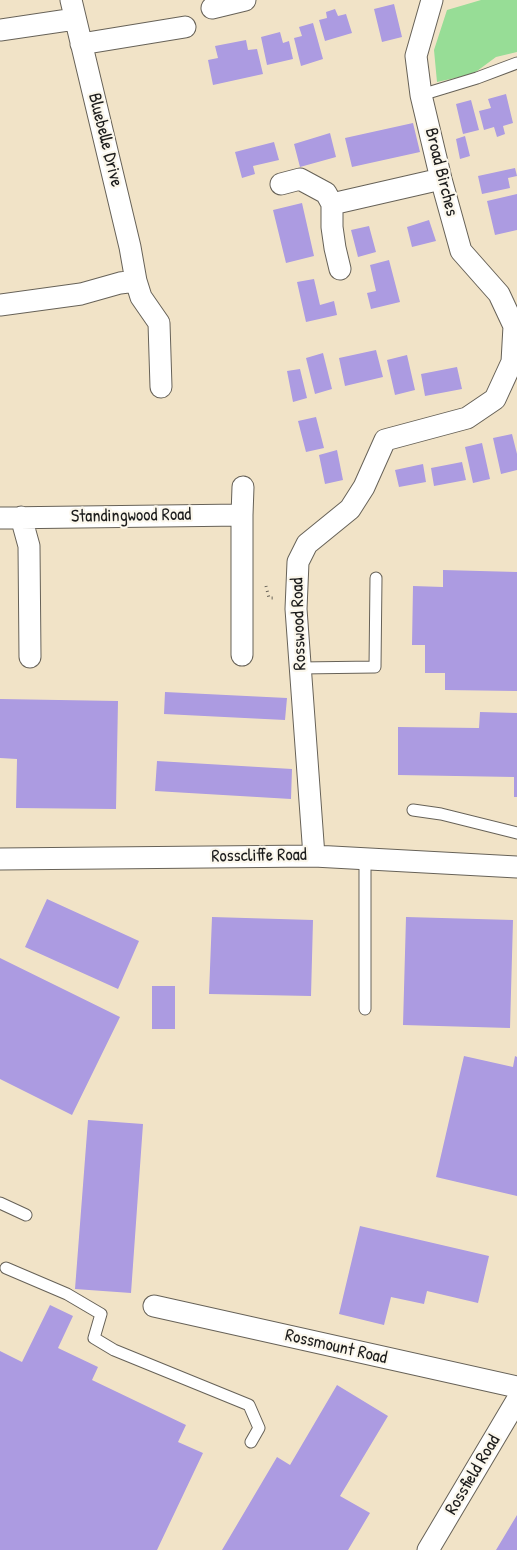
<!DOCTYPE html>
<style>
body{margin:0}
canvas{display:block;background:#f1e3c7}
</style>
<canvas width="517" height="1550"></canvas>
<script>
const g = document.querySelector('canvas').getContext('2d');
g.lineJoin = 'round';
function paint(path, color) { g.fillStyle = color; g.fill(path, 'evenodd'); }
function stroke(path, color, width, dash) { g.strokeStyle = color; g.lineWidth = width; g.lineCap = dash ? 'butt' : 'round'; g.setLineDash(dash || []); g.stroke(path); }
function label(font, color, halo, rows, align = 'center') {
  g.font = font + ' "Patrick Hand",sans-serif'; g.lineWidth = 4.5; g.setLineDash([]); g.textBaseline = 'middle'; g.strokeStyle = halo; g.fillStyle = color; for (const [text, x, y, turn = 0] of rows) {
    g.save(); g.translate(x, y); g.rotate((+turn || 0) * Math.PI / 180); g.textAlign = isNaN(turn) ? turn : align; if (halo) g.strokeText(text, 0, 0); g.fillText(text, 0, 0); g.restore();
  }
}
paint(new Path2D(`
 M481 0H517V52L496 57 473 74 437 82 434 50 447 10Z`), '#97dd96');
paint(new Path2D(`
 M394 4 402 37 382 42 374 9Z
 M335 9 338 16 346 14 352 33 325 41 319 20 327 18 326 12Z
 M313 23 323 59 301 66 294 38 302 36 299 27Z
 M280 32 283 43 289 41 293 59 267 65 261 37Z
 M246 40 248 50 257 49 263 74 213 85 208 60 218 58 215 46Z
 M506 94 513 123 503 126 505 134 497 137 494 127 484 130 479 111 491 108 488 99Z
 M471 100 479 130 463 134 456 104Z
 M413 123 420 152 352 167 345 138Z
 M330 133 336 157 300 167 294 144Z
 M465 136 470 156 460 159 456 139Z
 M274 142 279 160 253 166 255 174 242 178 235 152Z
 M515 168 517 176 508 178 510 188 482 194 478 176Z
 M517 194V230L495 235 487 201Z
 M302 203 314 256 286 263 273 210Z
 M429 220 436 241 412 247 407 227Z
 M369 226 376 252 358 257 351 230Z
 M389 260 400 302 371 309 367 293 376 291 370 265Z
 M314 279 320 305 334 301 337 315 306 322 297 282Z
 M376 350 383 377 345 386 339 358Z
 M323 353 332 389 315 394 306 358Z
 M407 355 415 390 395 395 387 360Z
 M457 367 462 389 425 396 421 374Z
 M300 369 307 398 293 402 287 371Z
 M316 417 324 448 306 452 298 421Z
 M512 434 517 454V470L501 474 493 438Z
 M482 443 490 479 473 483 465 447Z
 M337 450 343 480 325 484 319 455Z
 M462 462 466 480 434 486 431 468Z
 M423 464 426 482 399 487 395 470Z
 M443 570 517 572V691L445 690V673H425V645H412L413 586 443 587Z
 M165 692 287 698 285 720 164 714Z
 M0 699 118 701 116 809 16 808 17 759 0 758Z
 M480 712 517 713V797H514V777L398 775V727L479 728Z
 M157 761 292 769 291 799 155 791Z
 M47 899 139 941 118 989 25 947Z
 M212 917 313 920 311 996 209 994Z
 M406 917 513 920 510 1028 403 1025Z
 M0 958 120 1017 72 1115 0 1079Z
 M152 986H175V1029H152Z
 M464 1056 513 1067 515 1056 517 1057V1196L436 1177Z
 M88 1120 143 1124 131 1293 75 1289Z
 M360 1226 489 1256 478 1303 427 1291 424 1304 391 1297 384 1325 339 1314Z
 M50 1305 73 1316 58 1348 98 1367 92 1380 186 1425 178 1442 203 1453 157 1550H0V1351L22 1362Z
 M337 1385 388 1416 340 1496 370 1513 348 1550H222L277 1457 290 1465Z
 M517 1515V1550H496Z`), '#ac9be1');
const lane = new Path2D(`
 M421 95 477 78 517 63
 M300 668 375 667 376 578
 M413 810 441 814 517 833
 M365 1009V859
 M0 1203 26 1215
 M6 1268 67 1294 101 1314 94 1338 114 1350 249 1405 259 1428 251 1442`);
const street = new Path2D(`
 M71 0 130 247 136 281 141 297 159 323 161 387
 M432 0 416 56 421 95 441 179 461 251 499 294 514 326 517 325
 M212 8 245 0
 M0 30 75 19
 M81 44 185 27
 M281 184 300 179 326 193 332 204V227L335 248 340 269
 M332 204 441 179
 M0 305 81 294 120 283 136 281
 M21 517 29 546 30 657
 M0 518 242 515
 M242 655V515L243 487
 M314 856 296 609 298 562 307 544 350 509 364 487 385 440 467 418 495 399 512 362 514 326
 M0 859 314 856 517 867
 M154 1306 517 1387
 M428 1550 517 1400`);
stroke(lane, '#676258', 13);
stroke(street, '#676258', 23);
stroke(new Path2D(`
 M266 586 269 598H274`), '#676258', 3, [1, 4]);
stroke(lane, '#fff', 11);
stroke(street, '#fff', 21);
label('18px', '#1c1c1c', '#fbf7ec', [
 ["Bluebelle Drive",105,140,76],
 ["Broad Birches",441,172,76],
 ["Standingwood Road",131,516,-1],
 ["Rosswood Road",299,624,-92],
 ["Rosscliffe Road",259,856,-1],
 ["Rossmount Road",336,1347,13],
 ["Rossfield Road",473,1475,-59]
]);
</script>
